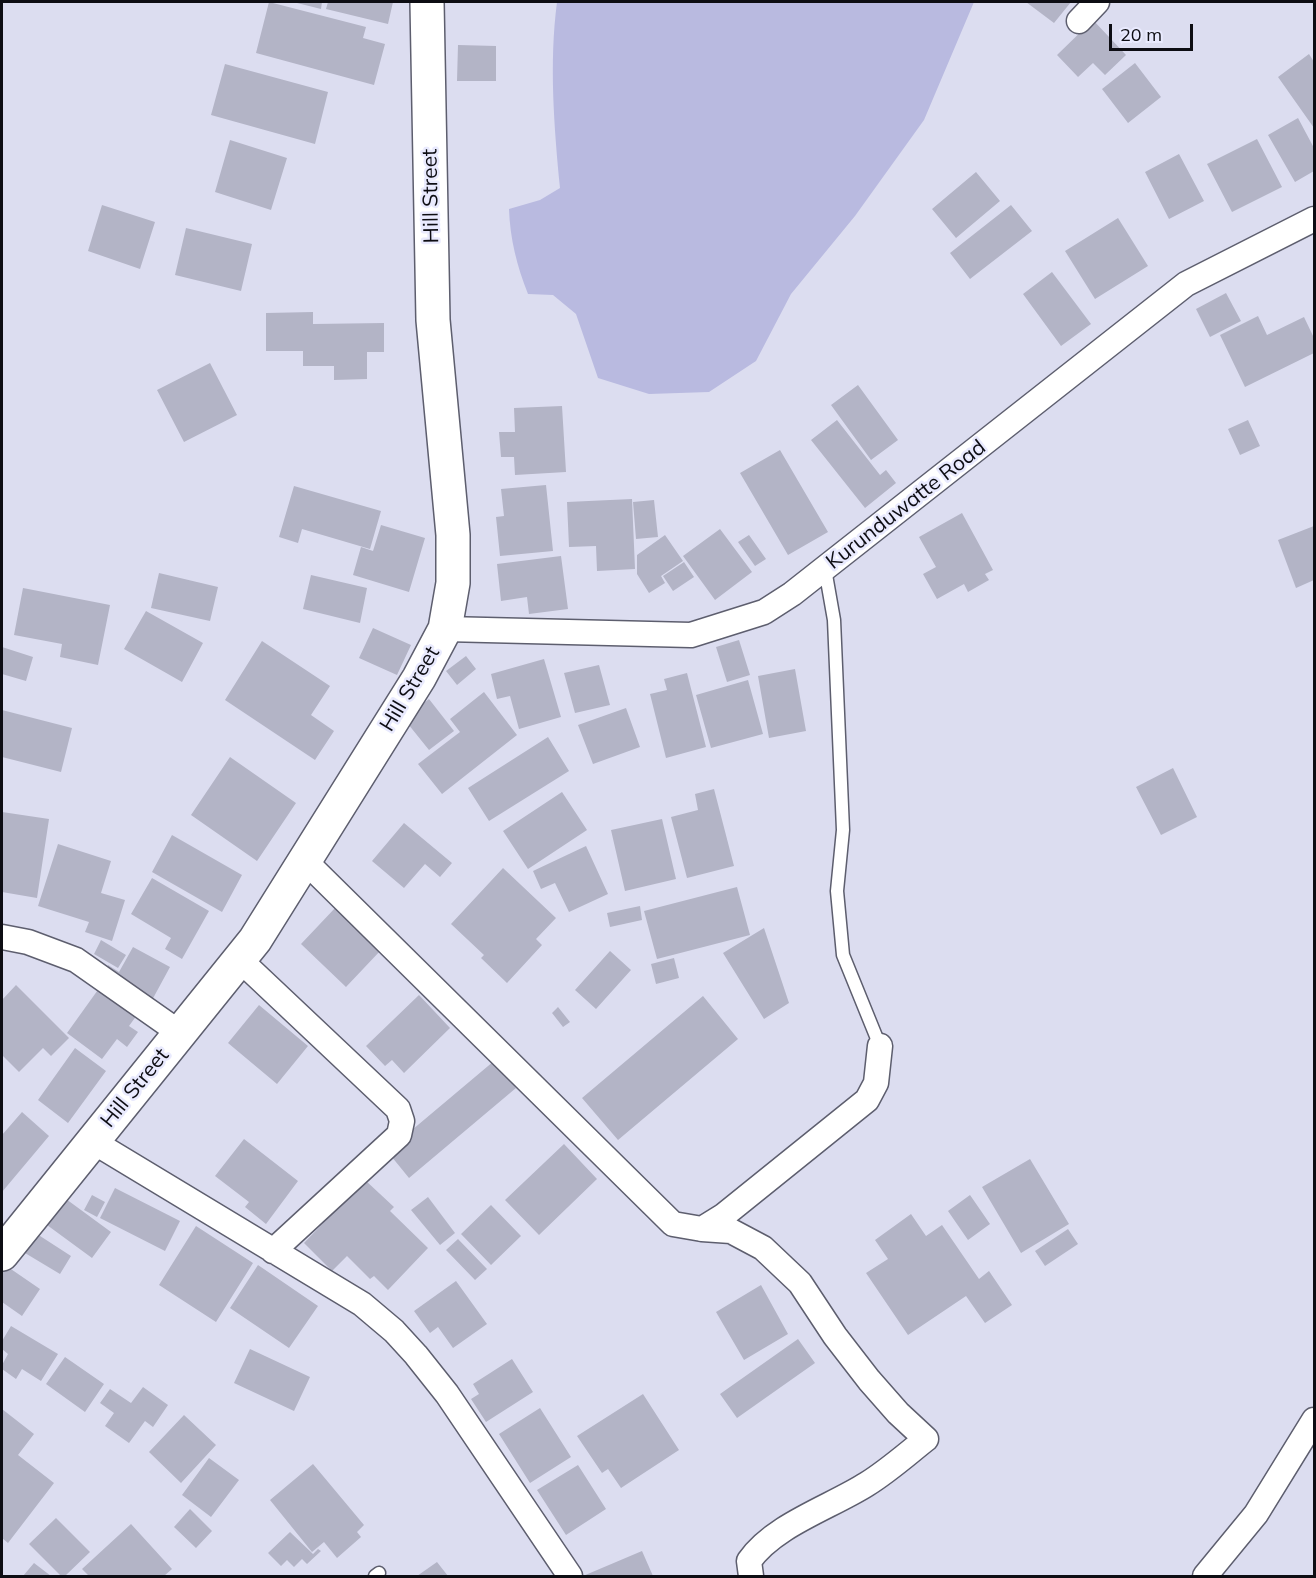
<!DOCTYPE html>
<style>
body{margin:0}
#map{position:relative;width:1316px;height:1578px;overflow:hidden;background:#dcddf0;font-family:Mulish,sans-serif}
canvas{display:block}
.frame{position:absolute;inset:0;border:3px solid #0d0d13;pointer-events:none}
.scale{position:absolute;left:1109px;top:24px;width:84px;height:27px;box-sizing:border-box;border:3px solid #0d0d13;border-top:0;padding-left:8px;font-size:18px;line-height:21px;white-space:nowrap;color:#0d0d13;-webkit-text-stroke:4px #e9eafe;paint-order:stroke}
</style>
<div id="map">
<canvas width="1316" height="1578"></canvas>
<div class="frame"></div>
<div class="scale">20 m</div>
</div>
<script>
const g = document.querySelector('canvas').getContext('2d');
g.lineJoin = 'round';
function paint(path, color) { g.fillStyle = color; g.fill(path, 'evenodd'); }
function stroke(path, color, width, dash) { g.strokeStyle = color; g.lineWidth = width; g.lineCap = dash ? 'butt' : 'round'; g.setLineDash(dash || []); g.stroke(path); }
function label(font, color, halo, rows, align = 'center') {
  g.font = font + ' Mulish,sans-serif'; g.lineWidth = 5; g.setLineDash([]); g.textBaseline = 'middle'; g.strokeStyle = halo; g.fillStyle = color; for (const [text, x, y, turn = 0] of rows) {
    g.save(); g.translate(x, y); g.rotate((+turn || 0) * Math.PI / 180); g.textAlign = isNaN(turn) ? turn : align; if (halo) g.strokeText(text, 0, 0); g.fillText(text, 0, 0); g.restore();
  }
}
paint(new Path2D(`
 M557 2H974L924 120 855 216 791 294 756 361 709 392 649 394 598 378 576 314 553 295 528 294C517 266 510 239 509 209L540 200 560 188C554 126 549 63 557 2Z`), '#b9bae0');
paint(new Path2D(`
 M269 2 366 27 363 38 385 44 374 85 256 53Z
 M293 2H322L321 9Z
 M328 2H393L388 24 326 9Z
 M1026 2H1071L1054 23Z
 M1093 20 1126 55 1105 75 1093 63 1078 77 1057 55Z
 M458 45 496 46V81H457Z
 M1309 54 1314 62V128L1278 77Z
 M1135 63 1161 97 1128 123 1102 89Z
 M225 64 328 92 315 144 211 115Z
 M1298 118 1314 148V171L1295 182 1268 135Z
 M1257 139 1282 187 1232 212 1207 164Z
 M230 140 287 158 271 210 215 192Z
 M1179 154 1204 201 1169 219 1145 172Z
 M976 172 1000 201 956 238 932 209Z
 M102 205 155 222 140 269 88 251Z
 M1011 205 1032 231 970 279 950 253Z
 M1118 218 1148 266 1095 299 1065 251Z
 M186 228 252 244 241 291 175 275Z
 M1052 272 1091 324 1061 346 1023 294Z
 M1226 293 1241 321 1210 337 1196 309Z
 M313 312V324L384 323V352H367V379L334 380V366H303V351H266V313Z
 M1258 316 1267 335 1304 317 1314 338V353L1245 387 1220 335Z
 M210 363 237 415 184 442 157 390Z
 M858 385 898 440 871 460 831 405Z
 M562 406 566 472 515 475 514 457H501L499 432H515L514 408Z
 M837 420 880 475 886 470 896 483 865 508 811 440Z
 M1248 420 1260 446 1240 455 1228 429Z
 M780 450 828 532 788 555 740 473Z
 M546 485 553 551 500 556 496 517 504 516 501 489Z
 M294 486 381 511 370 549 302 529 298 543 279 537Z
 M632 499 635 569 597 571 596 546 569 547 567 502Z
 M654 500 658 537 636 539 633 502Z
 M962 513 993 570 985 574 989 580 968 592 964 584 937 599 923 574 936 567 919 537Z
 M381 525 425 538 409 592 353 575 361 547 373 551Z
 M1314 526V580L1296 588 1278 540Z
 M720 529 752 572 715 600 683 556Z
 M665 535 683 561 661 576 665 583 649 593 637 574V555Z
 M749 535 766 559 755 566 738 542Z
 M561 556 568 609 529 614 527 597 501 601 497 564Z
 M684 562 694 577 673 591 663 576Z
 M159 573 218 587 210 621 151 608Z
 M311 575 367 588 360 623 303 609Z
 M23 588 110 605 98 665 60 657 62 644 14 635Z
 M146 611 203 643 182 682 124 649Z
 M373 628 411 645 397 675 359 658Z
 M739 640 750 675 727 682 716 647Z
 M262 641 330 686 311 715 334 731 315 760 225 700Z
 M2 647 33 657 26 681 2 674Z
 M466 656 476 669 457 685 446 671Z
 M544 659 561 717 519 729 510 696 497 699 491 674Z
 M599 665 610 705 575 713 564 673Z
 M795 669 806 731 769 738 758 676Z
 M687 673 706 747 666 758 650 694 667 690 664 679Z
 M748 680 763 734 711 748 696 695Z
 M484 692 517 735 442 794 418 764 460 732 450 719Z
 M429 699 454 731 429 750 404 719Z
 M626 708 640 747 593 764 578 725Z
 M2 710 72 728 61 772 2 757Z
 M548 737 569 771 489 821 468 788Z
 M230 757 296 803 257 861 191 815Z
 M1173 768 1197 817 1161 835 1136 787Z
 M714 789 734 866 687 878 671 817 698 810 695 794Z
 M562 792 587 830 528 869 503 831Z
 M2 812 49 819 37 898 2 892Z
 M662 819 676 879 625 891 611 830Z
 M404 823 452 863 440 877 425 864 404 888 372 861Z
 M172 835 242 875 222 912 152 872Z
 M58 844 111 861 101 893 125 900 112 941 85 932 89 922 38 906Z
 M586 846 608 894 569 912 555 883 541 889 533 871Z
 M503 868 556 918 536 939 542 945 507 983 481 958 484 955 451 924Z
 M152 878 209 911 182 959 165 949 171 938 131 914Z
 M737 887 750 935 657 959 644 911Z
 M640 906 642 920 610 927 607 913Z
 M336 907 381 950 346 987 301 944Z
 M764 928 789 1003 764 1019 723 953Z
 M101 940 126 955 118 968 94 954Z
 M133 947 170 967 151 1002 103 975 108 965 119 972Z
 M610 951 631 970 596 1009 575 990Z
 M674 958 679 978 656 984 651 964Z
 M16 985 69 1038 51 1056 43 1048 19 1072 2 1055V1000Z
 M100 987 137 1015 129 1026 138 1032 127 1047 117 1039 102 1059 67 1033Z
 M419 995 450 1028 404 1073 392 1060 385 1066 366 1046Z
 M703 996 738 1039 618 1140 582 1098Z
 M259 1005 308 1046 277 1084 228 1043Z
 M558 1007 570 1022 563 1027 552 1013Z
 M75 1048 106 1071 68 1123 38 1100Z
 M494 1061 516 1088 409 1178 387 1151Z
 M22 1112 49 1136 2 1192V1135Z
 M244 1139 298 1181 266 1224 245 1207 249 1202 215 1176Z
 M564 1144 597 1179 539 1235 505 1200Z
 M1030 1159 1069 1224 1021 1253 982 1187Z
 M365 1180 394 1207 390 1211 428 1248 388 1290 374 1276 370 1279 347 1256 332 1271 304 1243Z
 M115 1188 180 1221 165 1251 100 1218Z
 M92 1195 105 1202 97 1217 84 1210Z
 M970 1195 990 1224 968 1240 948 1211Z
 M428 1197 455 1233 440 1245 411 1210Z
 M66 1199 111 1232 92 1258 47 1225Z
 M491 1205 521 1236 491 1265 461 1234Z
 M911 1214 926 1236 942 1225 979 1279 989 1271 1012 1305 985 1323 966 1296 908 1335 866 1273 888 1259 875 1240Z
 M196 1226 253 1263 216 1322 159 1285Z
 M1068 1229 1078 1244 1045 1266 1035 1251Z
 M37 1234 71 1256 60 1274 25 1253Z
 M458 1239 487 1269 475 1280 446 1250Z
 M5 1265 40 1289 22 1316 2 1302V1270Z
 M258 1265 318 1306 289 1348 230 1308Z
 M456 1281 487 1324 453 1348 438 1327 430 1333 414 1311Z
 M761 1285 788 1334 744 1360 716 1312Z
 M11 1326 58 1354 41 1381 22 1369 16 1379 2 1369V1365L8 1354 2 1349V1341Z
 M798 1339 815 1363 737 1418 720 1394Z
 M250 1349 310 1377 294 1411 234 1383Z
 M65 1357 104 1384 85 1412 46 1384Z
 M512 1359 533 1392 486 1422 471 1399 479 1394 473 1384Z
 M143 1387 168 1405 153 1427 145 1421 129 1443 105 1426 114 1413 100 1403 110 1389 131 1403Z
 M643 1394 679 1450 621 1488 608 1469 602 1473 577 1436Z
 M540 1408 571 1457 530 1483 499 1434Z
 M2 1409 34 1434 18 1455 54 1483 8 1543 2 1538Z
 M184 1415 216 1445 181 1483 149 1452Z
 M209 1458 239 1480 211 1517 182 1495Z
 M313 1464 364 1525 357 1532 361 1537 337 1558 324 1542 312 1552 270 1500Z
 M578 1465 606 1509 566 1535 537 1490Z
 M190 1509 212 1531 196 1548 174 1527Z
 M56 1518 90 1552 65 1576H61L29 1544Z
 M131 1524 172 1569 164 1576H89L82 1569Z
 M290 1532 313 1554 318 1549 321 1551 307 1564 302 1559 294 1567 287 1560 281 1566 268 1553Z
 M642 1551 653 1576H583Z
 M437 1562 448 1576H417Z
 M34 1563 51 1576H23Z`), '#b3b4c6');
const service = new Path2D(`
 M825 569 834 620 843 830 837 891 843 955 880 1046
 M375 1576 379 1573`);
const minor = new Path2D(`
 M1079 21 1097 2
 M445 629 691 635 764 612 792 594 1186 284 1314 219
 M304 860 673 1224 702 1229 723 1216 867 1100 876 1083 880 1046
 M2 937 28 942 76 960 180 1033
 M239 959 398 1109 402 1121 399 1135 273 1251
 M92 1141 362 1304 394 1331 416 1355 447 1394 570 1576
 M702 1229 731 1231 763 1248 800 1283 835 1336 869 1380 898 1413 926 1439C907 1454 888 1471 867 1484 831 1507 774 1525 749 1561L751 1576
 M1205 1576 1256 1514 1314 1420`);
const secondary = new Path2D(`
 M2 1254 255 940 419 678 445 629 453 583V535L433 320 427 2`);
stroke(service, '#5d5e6e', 15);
stroke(minor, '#5d5e6e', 27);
stroke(secondary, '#5d5e6e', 36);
stroke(service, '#fff', 12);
stroke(minor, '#fff', 24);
stroke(secondary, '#fff', 33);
label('21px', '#0d0d13', '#e9eafe', [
 ["Hill Street",431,196,-91],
 ["Kurunduwatte Road",906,505,-38],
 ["Hill Street",410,689,-59],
 ["Hill Street",135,1088,-51]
]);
</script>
